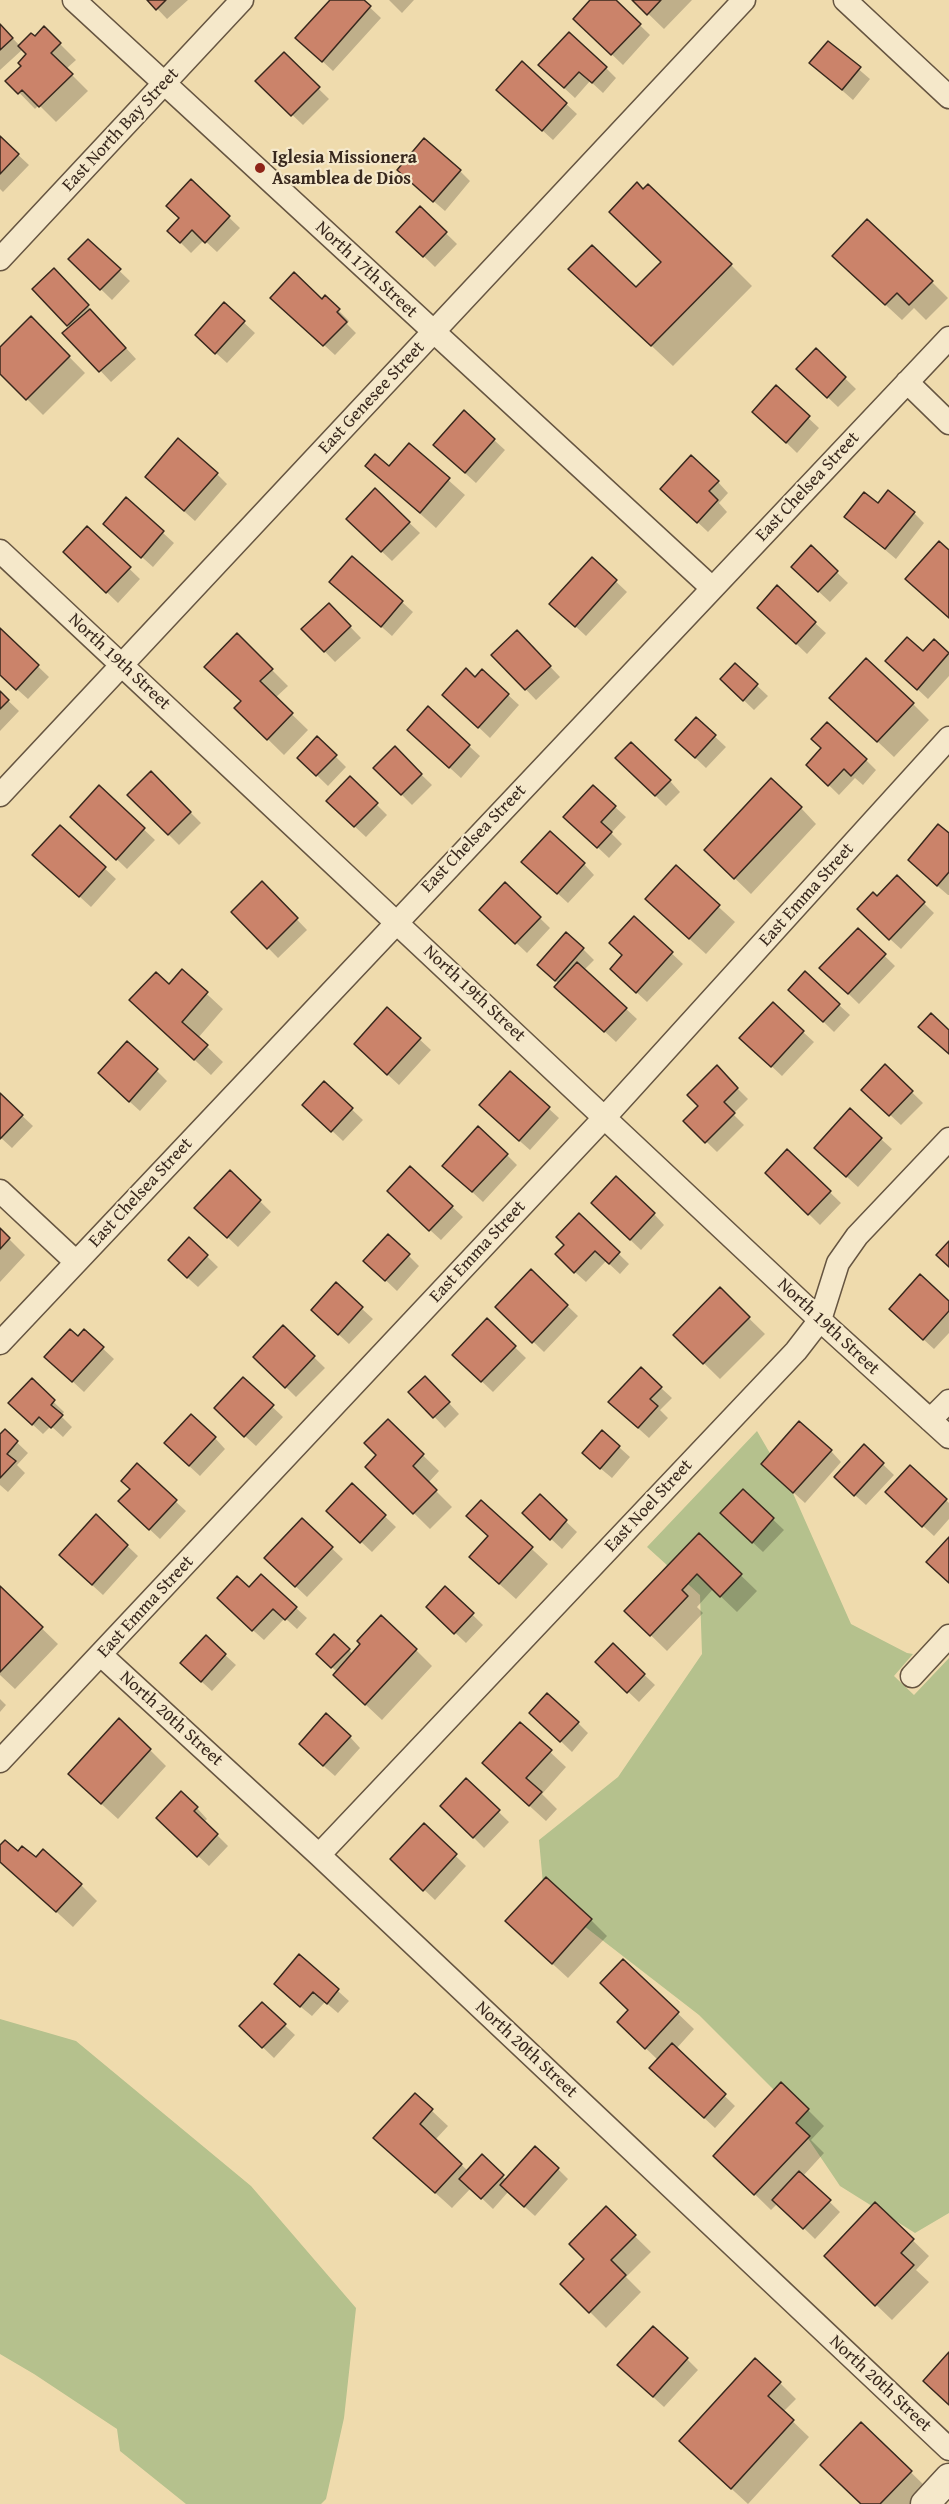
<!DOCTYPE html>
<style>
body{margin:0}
canvas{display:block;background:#efdbad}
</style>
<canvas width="949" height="2504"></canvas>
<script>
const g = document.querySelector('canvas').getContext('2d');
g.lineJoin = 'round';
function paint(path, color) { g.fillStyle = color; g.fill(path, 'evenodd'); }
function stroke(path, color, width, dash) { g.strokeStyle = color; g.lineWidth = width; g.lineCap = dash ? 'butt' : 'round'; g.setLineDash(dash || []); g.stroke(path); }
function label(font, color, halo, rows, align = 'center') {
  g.font = font + ' "Gentium Book Plus",serif'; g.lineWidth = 4.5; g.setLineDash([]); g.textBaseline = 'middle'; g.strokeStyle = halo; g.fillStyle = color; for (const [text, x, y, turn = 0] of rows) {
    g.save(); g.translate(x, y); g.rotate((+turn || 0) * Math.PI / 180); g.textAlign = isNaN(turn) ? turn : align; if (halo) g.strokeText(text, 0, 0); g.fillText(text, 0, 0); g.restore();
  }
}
paint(new Path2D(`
 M757 1431 792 1491 851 1624 907 1653 913 1654 894 1676 914 1695 949 1658V2213L915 2233 840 2186 778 2094 699 2015 544 1895 539 1840 618 1777 702 1654 700 1595 647 1547Z
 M0 2019 76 2041 251 2186 356 2308 344 2418 326 2499 321 2504H186L120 2451 117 2429 34 2374 0 2354Z`), '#b5c18d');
paint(new Path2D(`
 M149 0H188L167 19Z
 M332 0H362L381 18 333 71 308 48Z
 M389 0H414L402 13Z
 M592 0H614L650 35 623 65 585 29Z
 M634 0H692L664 29Z
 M0 25 20 46 35 38 44 28 76 60 66 69 88 91 56 122 39 105 35 109 8 81 23 66 29 54 23 49 0 70Z
 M828 43 870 79 853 100 811 63Z
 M284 55 329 99 303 125 268 92Z
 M522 63 577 114 553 140 509 100Z
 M606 68 616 78 603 93 590 81 575 98 551 76Z
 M0 138 29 165 3 192 0 189Z
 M460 171 470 181 445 211 409 180Z
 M191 181 240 228 217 252 204 240 191 253 169 231 181 218Z
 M420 208 457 244 435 267 409 242Z
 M88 241 130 281 112 300 70 259Z
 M731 265 752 286 673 366 591 289H636Z
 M850 272 932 282 948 298 926 320 914 308 902 320Z
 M65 281 136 359 111 382 65 333 71 328 34 289Z
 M325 297 349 321 347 324 356 333 335 355 283 308 322 301Z
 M224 304 255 333 227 363 207 345Z
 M31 318 85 373 43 415 0 372V349Z
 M816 350 856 389 838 407 798 369Z
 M776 388 819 428 797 453 765 422Z
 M494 440 505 450 476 483 446 456Z
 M409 445 465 495 436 528 367 466 389 468Z
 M217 474 227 484 195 521 158 488Z
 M718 482 728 493 719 503 727 512 708 532 673 499Z
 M375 490 420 533 392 561 359 530Z
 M126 499 174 543 153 567 116 534Z
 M878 505 914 513 924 523 896 559 846 517Z
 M87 528 140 579 118 603 65 552Z
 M811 548 848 583 830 602 804 578Z
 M592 559 627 592 586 636 562 614Z
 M342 592 402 602 413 612 392 636Z
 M329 605 361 638 335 662 303 629Z
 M769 618 815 623 826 633 807 654Z
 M0 630 49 677 28 699 0 674Z
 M517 632 560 677 536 700 493 655Z
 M237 635 288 686 275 698 308 730 284 755 236 708 242 702Z
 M934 641 949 655V676L928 699 898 671 923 654Z
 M735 665 768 696 754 710 733 690Z
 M482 671 519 705 490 738 455 705Z
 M0 693 19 711 0 731Z
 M913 704 929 720 894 757 847 713Z
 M696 719 726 747 706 768 687 750Z
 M317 738 346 767 328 786 299 758Z
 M419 740 469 746 480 756 461 778Z
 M395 749 432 785 412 805 375 768Z
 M823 749 866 760 876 770 863 785 855 778 839 795 808 765Z
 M617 758 670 781 680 792 666 806Z
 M151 773 201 823 179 845 129 795Z
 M350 778 387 815 366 837 339 812Z
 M100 788 155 840 127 869 83 827Z
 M615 807 626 817 611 833 622 844 609 858 576 827Z
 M801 808 816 824 751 894 722 866Z
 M60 827 116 879 91 907 45 865Z
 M949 835V895H948L920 871Z
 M584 864 594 875 568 903 534 872Z
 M676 868 735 922 706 954 663 915Z
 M897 877 934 913 901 949 869 920 877 898Z
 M262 883 307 930 278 958 233 912Z
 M505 884 550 928 527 953 492 920Z
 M634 918 683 964 647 1002 622 979 624 956Z
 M858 930 895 966 859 1004 832 978Z
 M583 949 594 960 584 970 637 1019 616 1042 567 997 559 984 550 976Z
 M182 971 223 1009 198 1038 223 1062 211 1075 147 1016Z
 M801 1000 839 1005 850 1015 834 1032Z
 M387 1009 431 1050 399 1085 366 1055Z
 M803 1032 814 1042 782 1076 752 1048Z
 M885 1066 923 1103 901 1125 874 1100Z
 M717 1068 748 1099 733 1114 744 1125 717 1152 685 1121 700 1106Z
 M156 1070 167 1081 140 1111 110 1084Z
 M324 1083 363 1120 343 1141 315 1115Z
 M0 1095 33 1126 12 1148 0 1137Z
 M548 1108 559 1118 530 1150 491 1116Z
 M881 1139 892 1149 858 1187 826 1158Z
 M787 1151 841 1203 820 1225 767 1173Z
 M507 1155 517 1165 483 1202 455 1176Z
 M411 1168 463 1217 441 1240 399 1202Z
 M230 1172 271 1212 238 1247 207 1218Z
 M603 1214H654L664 1225 641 1250Z
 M579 1215 629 1264 620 1274 606 1261 586 1282 567 1265V1245Z
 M0 1230 25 1255 0 1282Z
 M189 1239 218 1267 198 1287 180 1271Z
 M409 1256 419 1266 397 1291 376 1271Z
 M531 1271 578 1316 544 1352 497 1307Z
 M336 1285 373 1319 349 1344 323 1320Z
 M720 1290 765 1334 720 1379 675 1335Z
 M949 1303V1333L934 1349 901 1319Z
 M487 1320 526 1358 493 1392 454 1355Z
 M283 1327 325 1368 296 1397 255 1357Z
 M84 1331 114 1359 84 1392 57 1367Z
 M243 1379 283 1417 256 1446 226 1419Z
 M32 1381 64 1412 61 1416 72 1427 63 1437 51 1426 43 1434 21 1414Z
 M661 1388 672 1398 660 1410 668 1418 649 1438 621 1413Z
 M436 1389 459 1414 445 1428 411 1392Z
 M388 1421 439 1471 428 1483 452 1507 430 1529 367 1467 378 1455Z
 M5 1431 28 1453 17 1465 25 1473 8 1492 0 1485V1437Z
 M602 1432 630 1457 612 1478 594 1463Z
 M215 1438 225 1449 200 1476 176 1454Z
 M864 1446 894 1475 866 1505 847 1488Z
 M831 1451 841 1462 805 1503 773 1474Z
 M911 1467 949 1503V1519L934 1536 898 1503Z
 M352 1485 396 1527 372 1552 339 1521Z
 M743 1491 784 1530 763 1552 733 1524Z
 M540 1497 577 1532 562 1549 535 1524Z
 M175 1501 186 1511 160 1539 131 1512Z
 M481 1502 548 1564 516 1599 487 1573 490 1537Z
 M96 1516 138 1556 103 1595 71 1566Z
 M302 1520 343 1559 307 1597 276 1568Z
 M699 1535 757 1591 737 1612 713 1589 697 1607 703 1613 667 1651 626 1611Z
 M0 1588 58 1644 15 1689 0 1675Z
 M445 1588 483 1625 466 1643 428 1607Z
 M249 1589 296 1608 307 1618 297 1629 285 1618 264 1640 229 1609Z
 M334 1636 353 1654 416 1650 432 1666 382 1720 351 1691 337 1672 318 1654Z
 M613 1645 655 1685 639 1702 597 1662Z
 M225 1655 236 1665 212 1691 193 1674Z
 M0 1699 6 1705 0 1712Z
 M542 1723H578L588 1733 572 1752Z
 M350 1737 360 1748 335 1776 311 1755Z
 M150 1750 166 1766 118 1819 86 1790Z
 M550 1752 566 1767 542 1794 557 1809 546 1821 500 1779Z
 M466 1780 509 1822 484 1848 442 1806Z
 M197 1808 207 1819 204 1822 228 1846 209 1866 169 1829Z
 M424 1825 466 1866 435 1900 392 1859Z
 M0 1847 81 1885 97 1901 73 1927 0 1860Z
 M591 1920 607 1936 568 1978 523 1937Z
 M299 1956 349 2001 338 2013 325 2002 312 2016 286 1995Z
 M623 1961 694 2029 676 2049 735 2106 715 2128 661 2078 658 2060 635 2038Z
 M262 2004 295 2035 274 2058 252 2037Z
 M415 2095 448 2126 435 2140 468 2171 482 2156 506 2180 558 2169 568 2179 535 2216 508 2192 493 2209 471 2188 452 2208 391 2153Z
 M808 2110 824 2126 811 2140 824 2153 803 2176 840 2212 815 2239 778 2203 771 2210 731 2171Z
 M875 2204 929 2256 916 2270 929 2282 892 2320 842 2272Z
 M606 2208 651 2252 626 2277 641 2292 606 2328 562 2284 586 2259Z
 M687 2359 698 2370 664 2407 629 2375Z
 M780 2383 796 2399 783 2412 809 2437 748 2504 697 2457Z
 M861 2424 927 2488 911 2504H862Z`), '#0003');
const building = new Path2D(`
 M147 0H166L156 10Z
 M330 0H364L371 6 322 62 295 38Z
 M590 0H616L641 24 611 55 573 19Z
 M632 0H661L647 15Z
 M0 24 13 38 0 50Z
 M44 26 61 43 51 53 73 74 39 107 22 90 18 94 5 81 21 66 18 63 26 54 18 46 31 33 35 36Z
 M569 32 607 67 592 83 579 72 564 88 538 65Z
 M828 41 861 67 842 90 809 63Z
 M284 52 320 87 291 116 255 81Z
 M522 61 567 103 542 131 496 90Z
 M0 136 19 154 0 174Z
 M424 138 461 170 433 202 397 170Z
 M191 179 230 216 205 243 192 230 180 243 167 231 179 218 166 206Z
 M637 182 643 189 648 184 732 264 651 346 568 269 592 245 636 287 661 262 609 212Z
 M420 206 447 232 423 257 396 232Z
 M867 219 933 281 909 305 897 293 885 305 832 256Z
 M88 239 121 269 100 290 68 259Z
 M54 268 89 305 67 326 32 289Z
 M294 272 322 299 325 295 340 309 337 312 347 322 323 346 270 298Z
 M224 302 245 321 215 354 195 335Z
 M90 309 126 348 99 372 62 333Z
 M31 316 70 356 26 400 0 374V347Z
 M816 348 846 377 827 398 796 369Z
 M776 385 810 416 786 443 752 412Z
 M464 410 495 439 465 473 433 445Z
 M178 438 218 473 184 511 145 477Z
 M409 443 450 478 420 513 365 466 375 454 389 466Z
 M691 455 719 481 709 491 718 500 697 523 660 489Z
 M375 488 410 522 381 552 346 519Z
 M888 490 915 512 885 549 844 517 864 492 878 503Z
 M126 497 164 531 141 558 103 524Z
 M87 526 131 567 106 593 63 552Z
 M939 541 949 550V618L905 579Z
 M811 545 838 571 818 592 791 567Z
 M352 556 403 601 381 627 329 582Z
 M592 557 617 580 575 627 549 604Z
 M777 585 816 622 796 644 757 608Z
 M329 603 351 626 324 652 301 629Z
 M0 628 39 665 16 690 0 675Z
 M517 630 551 666 525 690 491 655Z
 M237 633 273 669 260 681 293 713 267 740 234 708 241 701 204 667Z
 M907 637 923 651 934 639 949 653 917 690 885 661Z
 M866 658 914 703 877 742 829 698Z
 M735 663 758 684 743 701 720 679Z
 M466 668 475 677 482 669 509 694 478 728 442 695Z
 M0 691 9 700 0 709Z
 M428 706 470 745 449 768 407 730Z
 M696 717 716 735 695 758 675 740Z
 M827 722 867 759 851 776 844 769 828 786 806 765 821 748 811 739Z
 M317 736 337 755 316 776 297 758Z
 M631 742 671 780 655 796 615 758Z
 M395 746 422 774 401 795 373 768Z
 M151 771 191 812 168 835 127 795Z
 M350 776 378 803 354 827 326 801Z
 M771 778 802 807 734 879 704 850Z
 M99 785 145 828 116 860 70 817Z
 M593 785 616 806 601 822 612 832 597 848 563 817Z
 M938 824 949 833V872L937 886 908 860Z
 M60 825 106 867 79 897 32 855Z
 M550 831 585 863 557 894 521 862Z
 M676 865 720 905 689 939 645 899Z
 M897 875 925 902 889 940 857 909 873 892 877 896Z
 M262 881 298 918 267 949 231 912Z
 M505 882 541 917 515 944 479 910Z
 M634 916 673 952 636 993 610 969 622 955 609 943Z
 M858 928 886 954 848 994 819 968Z
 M566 932 584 948 555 981 537 965Z
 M577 962 627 1008 604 1032 554 987Z
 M182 969 208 992 182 1022 208 1045 194 1060 129 1000 156 972 169 984Z
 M805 971 840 1004 823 1022 788 990Z
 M773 1002 804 1031 771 1067 739 1038Z
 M387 1007 421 1038 387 1075 354 1044Z
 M931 1013 949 1030V1054L918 1027Z
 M127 1041 158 1069 129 1102 98 1073Z
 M885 1064 913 1091 889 1116 861 1090Z
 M717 1065 738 1088 724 1102 735 1113 705 1143 683 1121 698 1106 687 1095Z
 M510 1071 550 1107 519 1141 479 1105Z
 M324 1081 353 1108 331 1132 302 1105Z
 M0 1093 23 1115 0 1139Z
 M850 1108 882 1138 846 1177 814 1148Z
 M478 1126 508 1154 472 1192 442 1166Z
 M787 1149 831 1191 808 1215 765 1173Z
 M410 1166 453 1206 429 1231 387 1191Z
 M230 1170 261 1200 227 1238 194 1208Z
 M616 1176 655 1213 630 1240 591 1203Z
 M579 1213 620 1252 609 1264 595 1251 574 1273 555 1254 564 1245 556 1237Z
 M0 1228 10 1238 0 1249Z
 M388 1234 410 1254 385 1281 363 1261Z
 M189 1237 208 1255 187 1278 168 1260Z
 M949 1241V1267L936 1255Z
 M531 1269 568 1305 532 1343 495 1307Z
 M920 1274 949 1301V1311L923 1340 889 1309Z
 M336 1282 363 1307 338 1335 311 1310Z
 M720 1287 750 1317 703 1364 673 1335Z
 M487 1318 516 1346 481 1382 452 1355Z
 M283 1325 315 1356 285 1388 253 1357Z
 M70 1329 78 1336 84 1329 104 1347 72 1382 44 1357Z
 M641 1367 662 1387 650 1399 658 1406 638 1428 608 1402Z
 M425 1376 450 1402 433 1418 408 1392Z
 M243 1377 274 1405 244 1437 214 1408Z
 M32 1378 55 1400 51 1405 63 1415 51 1428 39 1417 32 1425 8 1403Z
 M191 1414 216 1437 189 1466 164 1443Z
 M388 1419 424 1454 413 1466 437 1490 413 1514 365 1467 376 1455 364 1443Z
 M799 1421 832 1450 793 1493 761 1464Z
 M5 1429 18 1441 7 1454 16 1461 0 1478V1434Z
 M602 1430 620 1446 600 1469 582 1453Z
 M864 1444 884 1463 854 1496 834 1477Z
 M137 1463 177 1500 149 1530 118 1501 130 1489 121 1481Z
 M910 1465 947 1499 922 1527 885 1492Z
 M352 1483 386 1515 360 1543 326 1511Z
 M743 1489 774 1518 752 1543 720 1513Z
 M540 1494 567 1520 550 1540 522 1513Z
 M481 1500 533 1547 499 1584 469 1557 488 1536 466 1516Z
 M96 1514 128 1545 92 1585 59 1555Z
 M302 1518 333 1547 295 1587 264 1558Z
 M699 1533 742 1574 720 1597 697 1574 682 1590 688 1596 650 1636 624 1611Z
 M949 1537V1583L926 1562Z
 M261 1574 297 1607 285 1620 273 1609 252 1631 217 1598 237 1576 249 1587Z
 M0 1586 43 1627 0 1672Z
 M445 1586 474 1613 454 1634 426 1607Z
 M381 1615 417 1649 365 1705 333 1675 360 1644 357 1641Z
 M334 1634 350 1649 331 1668 316 1654Z
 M206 1635 226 1654 201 1682 180 1663Z
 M613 1643 645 1674 627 1693 595 1662Z
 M547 1693 579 1722 560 1742 529 1713Z
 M326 1713 351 1736 323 1766 299 1744Z
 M119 1718 151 1749 101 1804 68 1774Z
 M520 1722 552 1750 526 1778 542 1792 529 1806 482 1763Z
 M466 1778 500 1810 473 1838 440 1806Z
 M181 1791 198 1807 194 1811 218 1834 197 1857 156 1818Z
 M424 1823 457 1854 423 1891 390 1859Z
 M5 1840 18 1851 22 1846 36 1857 43 1849 82 1884 56 1912 0 1862V1845Z
 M546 1877 592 1919 552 1964 505 1921Z
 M299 1954 339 1989 327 2004 313 1992 300 2007 274 1984Z
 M623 1959 679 2012 645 2049 617 2022 628 2010 600 1983Z
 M262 2002 286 2024 262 2048 239 2026Z
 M672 2043 726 2094 704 2118 649 2068Z
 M781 2082 809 2109 796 2123 810 2136 754 2195 713 2156Z
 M415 2093 433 2109 420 2124 462 2164 435 2193 373 2138Z
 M535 2146 559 2168 524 2207 500 2185Z
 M482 2154 504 2175 481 2199 459 2179Z
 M799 2171 831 2200 803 2229 772 2200Z
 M875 2202 914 2239 901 2253 914 2265 875 2306 824 2256Z
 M606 2206 636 2235 611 2260 626 2275 589 2313 560 2284 584 2259 569 2244Z
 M653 2326 688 2358 653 2397 617 2365Z
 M949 2352V2405L923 2381Z
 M755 2358 781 2382 768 2396 794 2420 731 2489 679 2441Z
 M861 2422 912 2471 880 2504H861L820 2465Z`);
paint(building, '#cb836a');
stroke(building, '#38281d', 1.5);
const minor = new Path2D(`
 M74 0 712 588
 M845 0 949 97
 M0 259 242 0
 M907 382 949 423
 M0 551 820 1320 949 1437
 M0 795 744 0
 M0 1191 76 1262
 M0 1343 949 338
 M930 1420 949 1401
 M101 1655 319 1855 949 2449
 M912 1676 949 1636
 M0 1761 605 1117 949 738
 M319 1855 796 1351 820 1320 838 1263 857 1236 949 1139`);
const tertiary = new Path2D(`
 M925 2504 949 2478`);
stroke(minor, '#665541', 25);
stroke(tertiary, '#665541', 31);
stroke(minor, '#f5e8ca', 22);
stroke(tertiary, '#f5e8ca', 28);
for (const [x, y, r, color] of [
 [260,168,6,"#8f2418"]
]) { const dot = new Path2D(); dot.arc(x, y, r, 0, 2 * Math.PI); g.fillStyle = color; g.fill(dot); stroke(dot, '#f5e8ca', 2); }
label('18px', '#38281d', '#f5e8ca', [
 ["East North Bay Street",121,130,-47],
 ["North 17th Street",366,270,43],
 ["East Genesee Street",372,398,-47],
 ["East Chelsea Street",808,487,-47],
 ["North 19th Street",119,662,43],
 ["East Chelsea Street",474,839,-46],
 ["East Emma Street",807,895,-48],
 ["North 19th Street",474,994,43],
 ["East Chelsea Street",141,1193,-47],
 ["East Emma Street",478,1252,-47],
 ["North 19th Street",828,1327,43],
 ["East Noel Street",649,1506,-47],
 ["East Emma Street",146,1607,-47],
 ["North 20th Street",171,1719,42],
 ["North 20th Street",526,2050,43],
 ["North 20th Street",880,2384,43]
]);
label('bold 18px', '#38281d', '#f5e8ca', [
 ["Iglesia Missionera",272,158],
 ["Asamblea de Dios",272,179]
], 'left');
</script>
